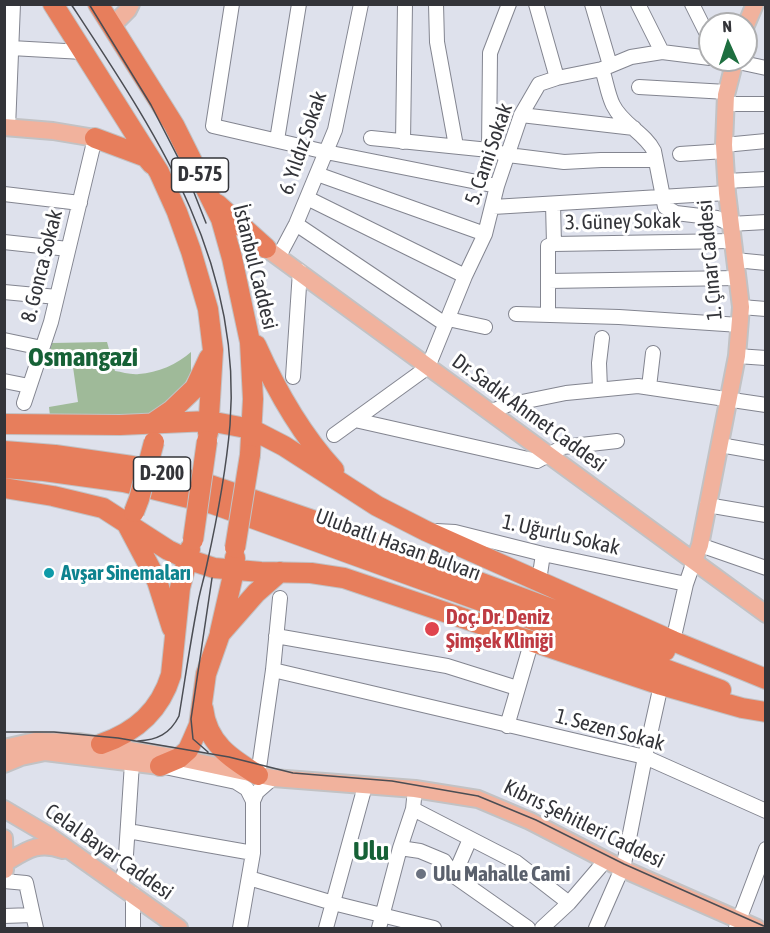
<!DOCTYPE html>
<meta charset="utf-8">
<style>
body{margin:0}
#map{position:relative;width:770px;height:933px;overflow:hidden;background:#dee1ec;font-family:"Asap Condensed",sans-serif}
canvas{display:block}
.frame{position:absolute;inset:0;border:6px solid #333439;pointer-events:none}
.north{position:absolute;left:698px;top:12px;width:60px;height:60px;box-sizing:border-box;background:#fff;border:2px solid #adaeb0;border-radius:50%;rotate:357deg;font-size:16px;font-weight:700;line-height:24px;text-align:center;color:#333439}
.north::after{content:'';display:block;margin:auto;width:21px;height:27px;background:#1e6f40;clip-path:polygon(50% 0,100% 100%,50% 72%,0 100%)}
</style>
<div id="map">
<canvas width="770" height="933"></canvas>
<div class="frame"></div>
<div class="north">N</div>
</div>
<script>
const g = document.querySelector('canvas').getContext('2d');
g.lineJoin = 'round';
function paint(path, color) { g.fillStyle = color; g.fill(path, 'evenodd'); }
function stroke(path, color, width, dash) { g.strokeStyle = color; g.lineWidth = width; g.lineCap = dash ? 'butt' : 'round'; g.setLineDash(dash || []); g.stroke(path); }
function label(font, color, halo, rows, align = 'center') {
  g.font = font + ' "Asap Condensed",sans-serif'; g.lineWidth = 6; g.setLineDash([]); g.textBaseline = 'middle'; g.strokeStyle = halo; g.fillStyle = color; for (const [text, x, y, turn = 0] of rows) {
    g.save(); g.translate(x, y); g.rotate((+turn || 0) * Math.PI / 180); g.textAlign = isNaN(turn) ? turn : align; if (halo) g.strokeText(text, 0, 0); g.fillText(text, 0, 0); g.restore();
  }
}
paint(new Path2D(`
 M107 342 115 371C122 372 131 375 139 374 157 373 178 364 191 352V372L184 385 159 410 139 416H50L49 407 78 402 72 360 49 356 52 343Z`), '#9fba99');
const minor = new Path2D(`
 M232 4 213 126 326 152 497 186
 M436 4 437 42 456 146
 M536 4 557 78
 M592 4 610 65
 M638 4 662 52
 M692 4 710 40
 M11 48 83 52
 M729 60 766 68
 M602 69C606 81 608 95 613 105 622 124 645 133 654 151L665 207 676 213 717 218 730 224 766 222
 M639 87 727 92
 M726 104H766
 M521 115 634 128
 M8 128 13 4
 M371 138 489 150 508 155 564 162 601 160H655
 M277 140 299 4
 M403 142 405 4
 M724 145 766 141
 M489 150 490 53 509 4
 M680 154 725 151
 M317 174 485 234
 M726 181 766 179
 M4 194 80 203
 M307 198 465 276
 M553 204 554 244
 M493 207 727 193
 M296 224 445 324
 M4 242 68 249
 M279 256 296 224 335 130 361 4
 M735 260 766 263
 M548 281 737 278
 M4 292 57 297
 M741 307 766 309
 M516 314 619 317 740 325
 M548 315V246L554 244 732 241
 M448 319 485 327
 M4 340 42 348
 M737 356 766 358
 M293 377 300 271
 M4 381 29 386
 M649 387 653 353
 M600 389 599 363 602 338
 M24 403 51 322 95 138
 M490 412 507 405 566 393 638 386 766 405
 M355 420 537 461 563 447 617 441
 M334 435 428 367 465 276 485 234 497 186 521 115 539 84 557 78 602 69 631 57 662 52 710 58
 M720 445 766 453
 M707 505 766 515
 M436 531 455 532 543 554 686 584
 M700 545 766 568
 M539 581 543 554
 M276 636 447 666 517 688
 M673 641 686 584 694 561
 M273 670 645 757 766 811
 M507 726 532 640
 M160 766 236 782 247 789 253 801
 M258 775 273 670 280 598
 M413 809 516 862 569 903
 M128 831 253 853
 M400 848 420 851 444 861 454 876 528 928
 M454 876 470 839
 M249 878 333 903 434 928
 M4 881 26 883 33 915
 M120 886 125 870 132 763
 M133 894V928
 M4 916 33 915 36 928
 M240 928 253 853V801L257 792 273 778
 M326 928 365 786
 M379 928 400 848 413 809 415 789
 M542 928 569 903 605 861
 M596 928 624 864 645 757 661 685
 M736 928 766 849`);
const major = new Path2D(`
 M113 25 128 10 131 4
 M746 25 755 4
 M4 127 53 131 95 138
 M266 248 766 614
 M694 561 700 545 737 356 741 307 727 193 724 145 726 95 735 60
 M4 748 35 741 78 742 179 758 273 778 415 789 478 799 530 821 623 869 757 928
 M4 764 21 757 45 752 160 766
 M4 809 48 835 179 928
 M4 838 5 870
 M5 863C27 850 38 841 63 850`);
const highway = new Path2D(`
 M53 4 159 172 177 212 191 251 208 309 213 350 208 433
 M98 4 174 125 221 219 232 258 250 342 253 399 250 455
 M95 138 146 157 152 164
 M217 204 266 248
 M256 345C276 390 301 434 334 470
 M153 423 172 410 195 388 209 358
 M4 424 120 425 209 421 251 429 284 446 377 506 426 531 673 641 766 679
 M4 451 55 455 132 466 210 485 315 521 665 651
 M4 468 44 471 124 482 213 504 542 623 721 690
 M4 488 53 496 103 508 168 550 187 559 214 568 261 572 311 573 344 578 661 685 742 708 766 712
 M128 526 157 581 172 628
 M220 632 234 571 235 558
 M203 708C207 743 230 758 258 775
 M101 744C136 732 160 711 171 675L180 588 190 549
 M160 766 179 758 188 750 193 739 199 725 206 674 220 634 256 593 280 572`);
stroke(minor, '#838590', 16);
stroke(major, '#c2c2c4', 20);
stroke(highway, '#c2c2c4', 22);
stroke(minor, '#fff', 14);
stroke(major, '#f1b29d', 16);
stroke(highway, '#e77e5c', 20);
stroke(new Path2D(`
 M71 4C157 135 243 261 230 425 226 471 217 519 207 564 204 579 199 594 197 608 190 644 185 680 179 716 170 734 157 740 138 741
 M89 4 151 105 187 175 206 223
 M4 732H54L118 738 229 757 293 773 392 781 478 796 536 820 624 864 766 927
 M208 752 193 739 191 719 212 578`), '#4b4d53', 1.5);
const highwayBridge = new Path2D(`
 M134 512 139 499 154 442
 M193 540 207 441
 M235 548 250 455`);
stroke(highwayBridge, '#c2c2c4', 22, []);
stroke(highwayBridge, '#e77e5c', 20);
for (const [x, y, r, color] of [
 [49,573,6,"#0f9aa8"],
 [432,629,8,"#e0444e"],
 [421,874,6,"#6b7280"]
]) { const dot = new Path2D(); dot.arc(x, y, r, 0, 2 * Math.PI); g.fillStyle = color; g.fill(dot); stroke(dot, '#fff', 2); }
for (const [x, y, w] of [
 [200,175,57],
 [162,474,57]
]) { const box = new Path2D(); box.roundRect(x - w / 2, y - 17, w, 34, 4.5); g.fillStyle = '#fff'; g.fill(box); stroke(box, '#333439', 1.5); }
label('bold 20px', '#333439', null, [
 ["D-575",200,175],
 ["D-200",162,474]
]);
label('21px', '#333439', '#fff', [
 ["6. Yıldız Sokak",303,143,-71],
 ["5. Cami Sokak",489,154,-71],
 ["3. Güney Sokak",623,222,-1],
 ["1. Çınar Caddesi",710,260,-95],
 ["8. Gonca Sokak",42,266,-76],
 ["İstanbul Caddesi",255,267,76],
 ["Dr. Sadık Ahmet Caddesi",529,413,36],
 ["1. Uğurlu Sokak",561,535,13],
 ["Ulubatlı Hasan Bulvarı",398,545,20],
 ["1. Sezen Sokak",610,730,15],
 ["Kıbrıs Şehitleri Caddesi",584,824,26],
 ["Celal Bayar Caddesi",109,852,35]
]);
label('bold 21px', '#0d838f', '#fff', [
 ["Avşar Sinemaları",61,573]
], 'left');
label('bold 21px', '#be3a42', '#fff', [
 ["Doç. Dr. Deniz",446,617],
 ["Şimşek Kliniği",446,641]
], 'left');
label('bold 21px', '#5b616d', '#fff', [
 ["Ulu Mahalle Cami",433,874]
], 'left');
label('bold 27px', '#166136', '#fff', [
 ["Osmangazi",83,357],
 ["Ulu",371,851]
]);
</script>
